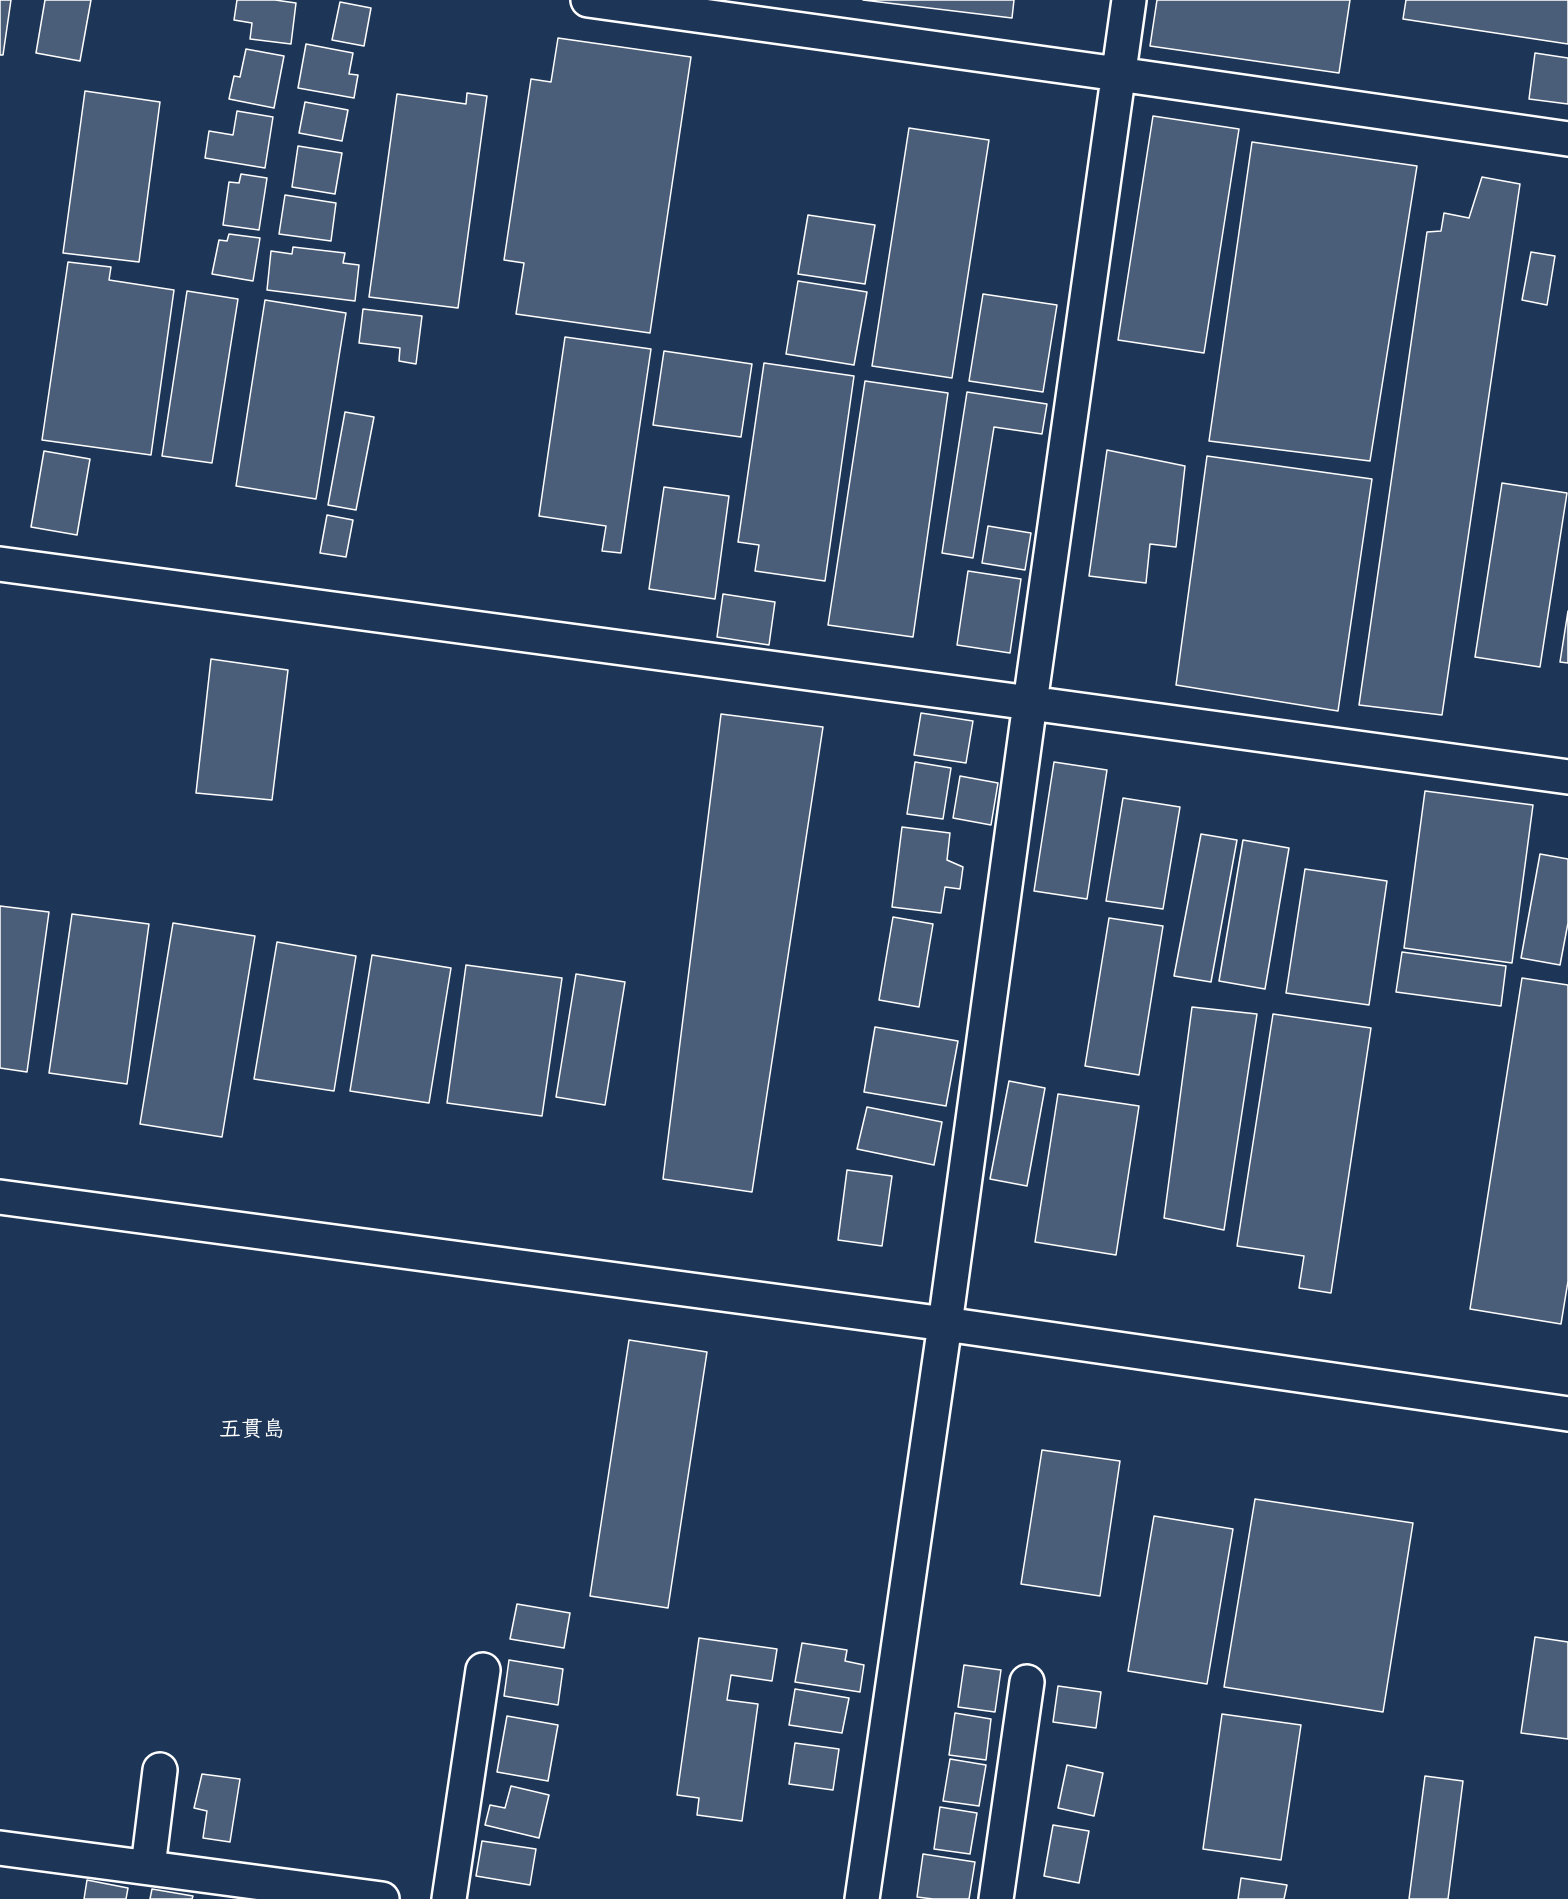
<!DOCTYPE html>
<meta charset="utf-8">
<style>
body{margin:0}
canvas{display:block;background:#1d3557}
</style>
<canvas width="1568" height="1899"></canvas>
<script>
const g = document.querySelector('canvas').getContext('2d');
g.lineJoin = 'round';
function paint(path, color) { g.fillStyle = color; g.fill(path, 'evenodd'); }
function stroke(path, color, width, dash) { g.strokeStyle = color; g.lineWidth = width; g.lineCap = dash ? 'butt' : 'round'; g.setLineDash(dash || []); g.stroke(path); }
function label(font, color, halo, rows, align = 'center') {
  g.font = font + ' Itim,"Klee One",sans-serif'; g.lineWidth = 4.5; g.setLineDash([]); g.textBaseline = 'middle'; g.strokeStyle = halo; g.fillStyle = color; for (const [text, x, y, turn = 0] of rows) {
    g.save(); g.translate(x, y); g.rotate((+turn || 0) * Math.PI / 180); g.textAlign = isNaN(turn) ? turn : align; if (halo) g.strokeText(text, 0, 0); g.fillText(text, 0, 0); g.restore();
  }
}
const building = new Path2D(`
 M0 0H11L3 55H0Z
 M45 0H91L80 61 36 53Z
 M237 0H275L296 3 291 44 250 39 252 23 234 20Z
 M863 0H1014L1012 18Z
 M1157 0H1350L1339 73 1150 46Z
 M1406 0H1568V44L1403 19Z
 M340 2 371 8 364 46 332 40Z
 M558 38 691 57 650 333 516 314 524 263 504 260 531 79 551 82Z
 M306 44 353 53 349 74 358 75 354 98 298 88Z
 M246 49 284 56 274 108 229 99 234 76 240 77Z
 M1535 53 1568 58V104L1529 99Z
 M85 91 160 102 139 262 63 253Z
 M467 93 487 96 458 308 369 297 397 94 466 104Z
 M305 102 348 110 342 141 299 133Z
 M237 111 273 117 265 168 205 158 209 131 233 135Z
 M1153 116 1239 129 1204 353 1118 340Z
 M909 128 989 140 952 378 872 366Z
 M1252 142 1417 166 1370 461 1209 441Z
 M298 146 342 153 335 194 292 187Z
 M241 174 267 178 259 230 223 225 229 182 239 183Z
 M1482 177 1520 184 1442 715 1359 705 1427 232 1441 231 1444 213 1469 218Z
 M285 195 336 203 331 241 279 234Z
 M808 215 875 225 865 284 798 274Z
 M229 234 260 238 253 281 212 274 219 240 227 241Z
 M293 247 345 253 343 263 359 265 355 301 267 290 271 251 292 254Z
 M1531 252 1555 256 1547 305 1522 300Z
 M68 262 111 267 109 280 174 290 151 455 42 440Z
 M798 281 867 292 854 365 786 354Z
 M187 291 238 299 212 463 162 456Z
 M983 294 1057 305 1043 392 969 381Z
 M265 300 346 313 316 499 236 486Z
 M363 309 422 316 416 364 399 361 400 348 359 343Z
 M565 337 651 349 621 553 602 551 606 526 539 516Z
 M664 351 752 364 741 437 653 425Z
 M764 363 854 376 825 581 755 571 759 545 738 542Z
 M865 381 948 393 913 637 828 625Z
 M967 392 1047 404 1042 434 994 427 973 558 942 553Z
 M345 412 374 417 356 510 328 505Z
 M1107 450 1185 466 1176 547 1150 544 1146 583 1089 576Z
 M44 451 90 459 77 535 31 527Z
 M1207 456 1372 479 1338 711 1176 685Z
 M1502 483 1567 493 1540 667 1475 657Z
 M664 487 729 496 715 599 649 589Z
 M327 515 353 520 346 557 320 553Z
 M988 526 1031 533 1025 570 982 563Z
 M968 571 1021 579 1010 653 957 645Z
 M723 594 775 602 769 645 717 637Z
 M1568 611V663L1560 662Z
 M211 659 288 670 272 800 196 793Z
 M921 713 973 721 966 763 914 755Z
 M721 714 823 727 752 1192 663 1179Z
 M915 762 951 768 943 819 907 814Z
 M1054 762 1107 770 1087 899 1034 891Z
 M960 776 998 783 991 825 953 818Z
 M1425 791 1533 805 1512 963 1404 948Z
 M1123 798 1180 807 1163 909 1106 901Z
 M902 827 950 833 947 860 963 867 960 889 945 887 941 913 892 907Z
 M1201 834 1237 840 1211 982 1174 976Z
 M1243 840 1289 848 1265 989 1219 981Z
 M1540 854 1568 859V923L1560 965 1521 958Z
 M1305 869 1387 881 1369 1005 1286 993Z
 M0 906 49 912 27 1072 0 1068Z
 M72 914 149 924 127 1084 49 1073Z
 M893 917 933 924 919 1007 879 1000Z
 M1109 918 1163 926 1139 1075 1085 1066Z
 M173 923 255 936 222 1137 140 1124Z
 M277 942 356 956 334 1091 254 1079Z
 M1402 952 1506 966 1501 1006 1396 992Z
 M372 955 451 968 429 1103 350 1091Z
 M466 965 562 978 542 1116 447 1103Z
 M576 974 625 982 605 1105 556 1097Z
 M1522 978 1568 985V1281L1561 1324 1470 1309Z
 M1192 1007 1257 1014 1224 1230 1164 1218Z
 M1273 1014 1371 1028 1331 1293 1299 1288 1304 1256 1237 1246Z
 M875 1027 958 1041 946 1106 864 1092Z
 M1009 1081 1045 1088 1027 1186 990 1179Z
 M1058 1094 1139 1106 1116 1255 1035 1242Z
 M867 1107 942 1122 934 1165 857 1149Z
 M847 1170 892 1176 882 1246 838 1240Z
 M629 1340 707 1352 668 1608 590 1596Z
 M1042 1450 1120 1461 1100 1596 1021 1584Z
 M1255 1499 1413 1523 1383 1712 1224 1687Z
 M1154 1516 1233 1529 1207 1684 1128 1671Z
 M517 1604 570 1613 564 1648 510 1639Z
 M1535 1637 1568 1642V1739L1521 1733Z
 M699 1638 777 1649 772 1681 731 1675 727 1700 758 1704 742 1821 697 1815 699 1798 677 1795Z
 M802 1643 847 1650 845 1661 864 1665 860 1692 795 1682Z
 M509 1660 563 1669 558 1705 504 1696Z
 M964 1665 1001 1670 995 1712 958 1707Z
 M1058 1686 1101 1692 1096 1728 1053 1722Z
 M795 1689 849 1698 842 1733 789 1725Z
 M955 1713 991 1719 986 1760 949 1755Z
 M1222 1714 1301 1725 1281 1860 1203 1849Z
 M507 1716 558 1725 548 1781 497 1772Z
 M795 1743 839 1749 833 1790 789 1784Z
 M950 1759 986 1765 979 1806 943 1801Z
 M1067 1765 1103 1773 1094 1816 1058 1808Z
 M202 1774 240 1779 230 1842 203 1838 207 1811 194 1808Z
 M1425 1776 1463 1781 1448 1899H1409Z
 M511 1786 549 1795 539 1838 485 1825 490 1805 505 1808Z
 M940 1807 977 1813 970 1854 934 1849Z
 M1053 1825 1089 1831 1079 1883 1044 1876Z
 M482 1841 536 1849 530 1885 476 1876Z
 M923 1854 975 1862 969 1899H933L917 1897Z
 M1241 1878 1287 1885 1284 1899H1238Z
 M87 1880 128 1888 126 1899H84Z
 M152 1889 193 1896 192 1899H150Z`);
paint(building, '#4a5d79');
stroke(building, '#fff', 1.5);
const minor = new Path2D(`
 M588 0 1118 74 1568 139
 M0 564 1030 703 1568 777
 M0 1197 945 1324 1568 1414
 M0 1848 382 1899
 M148 1867 160 1770
 M449 1899 483 1670
 M862 1899 945 1324 1030 703 1129 0
 M996 1899 1027 1682`);
stroke(minor, '#fff', 38);
stroke(minor, '#1d3557', 33);
label('bold 22px', '#fff', '#1d3557', [
 ["五貫島",252,1430]
]);
</script>
